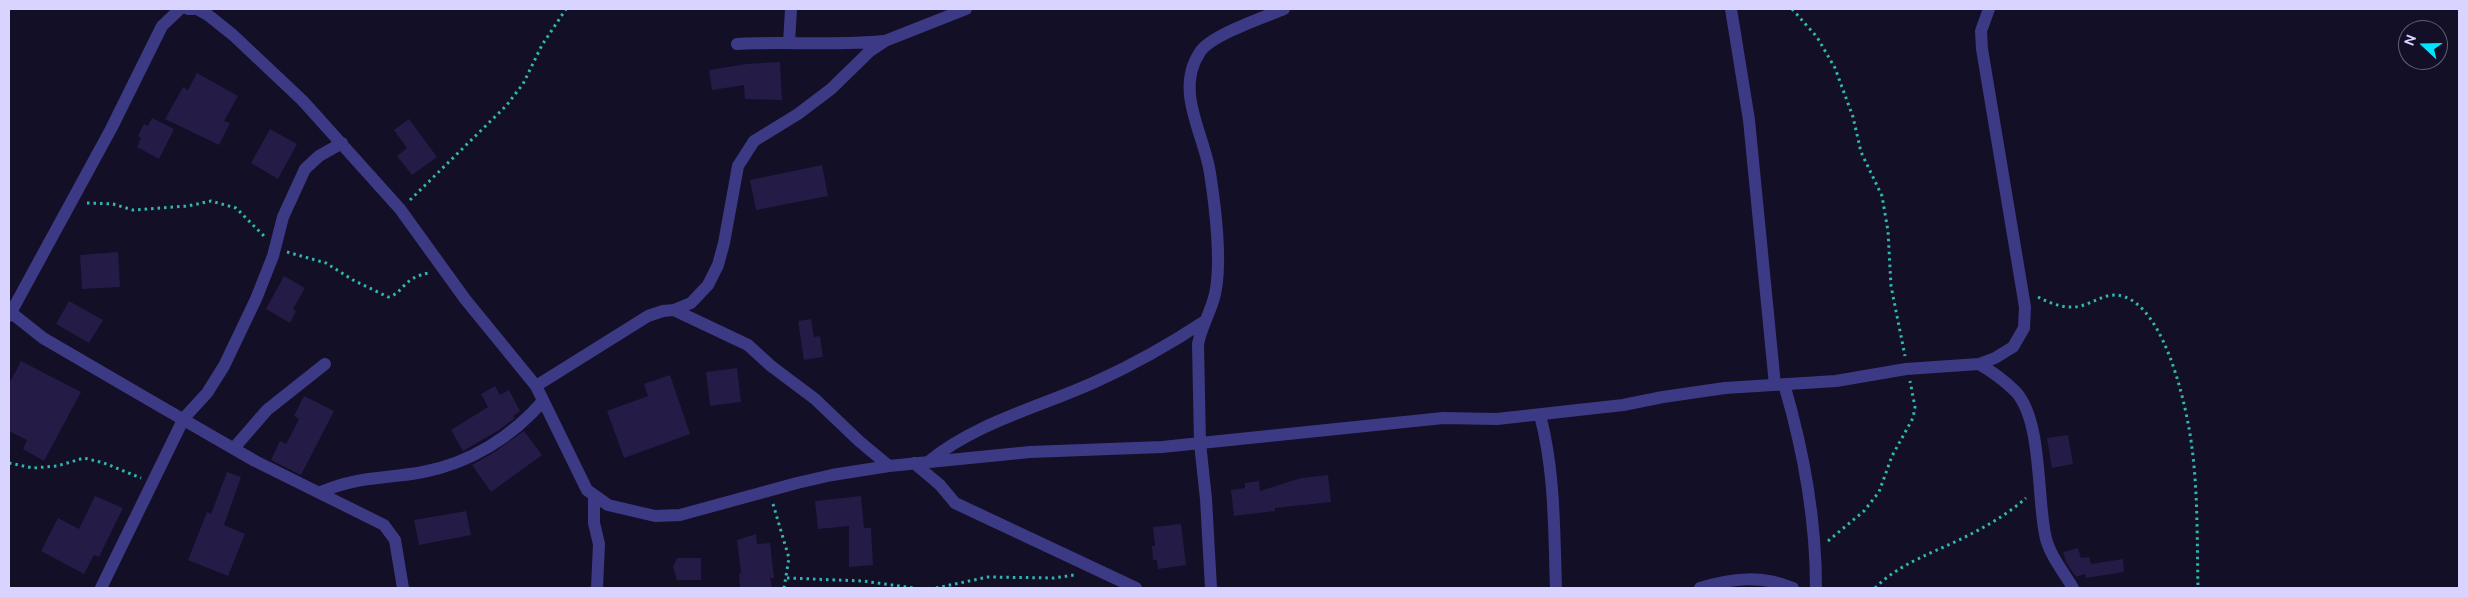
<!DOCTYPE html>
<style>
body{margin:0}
#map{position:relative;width:2468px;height:597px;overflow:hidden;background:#130f26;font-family:Ubuntu,sans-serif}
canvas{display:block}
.frame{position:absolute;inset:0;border:10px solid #d9d4ff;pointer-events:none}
.north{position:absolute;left:2398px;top:20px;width:50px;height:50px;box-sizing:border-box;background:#130f26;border:1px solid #625e7d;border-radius:50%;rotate:291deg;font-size:14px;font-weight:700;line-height:20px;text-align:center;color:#d9d4ff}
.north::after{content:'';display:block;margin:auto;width:18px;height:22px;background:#00e5ff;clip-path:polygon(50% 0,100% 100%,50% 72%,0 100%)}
</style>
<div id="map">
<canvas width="2468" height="597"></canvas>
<div class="frame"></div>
<div class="north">N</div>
</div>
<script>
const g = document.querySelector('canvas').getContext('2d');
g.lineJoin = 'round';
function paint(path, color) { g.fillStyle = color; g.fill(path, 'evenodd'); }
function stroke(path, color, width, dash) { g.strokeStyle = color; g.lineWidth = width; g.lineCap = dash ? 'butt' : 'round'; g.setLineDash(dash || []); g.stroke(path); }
paint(new Path2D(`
 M780 62 782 100 745 99 744 85 712 90 709 70 747 64Z
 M197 73 238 96 224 121 230 123 219 145 165 119 183 87 188 90Z
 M152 118 174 129 159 159 137 147 141 138 138 136 144 124 148 126Z
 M409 119 437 157 412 175 397 156 407 148 394 130Z
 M270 129 297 144 278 179 251 163Z
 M822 165 828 196 756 210 750 180Z
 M118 252 120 287 82 289 80 255Z
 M284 276 305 288 293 309 296 311 290 323 266 309Z
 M69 301 103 320 89 343 56 324Z
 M811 319 814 337 820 336 823 357 804 360 798 321Z
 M21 361 81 392 44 461 23 449 27 440 9 431V384Z
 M737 368 741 402 710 406 706 372Z
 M670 375 690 434 624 458 607 411 648 396 644 384Z
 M495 386 500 395 509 390 520 411 513 416 515 418 499 430 463 451 451 430 488 407 481 394Z
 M304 396 334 411 301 475 271 460 280 441 286 444 299 419 294 416Z
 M524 431 542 455 491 492 472 465 493 453Z
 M2068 435 2073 464 2052 468 2047 438Z
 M227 472 241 477 224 525 245 534 228 576 188 560 207 512 211 514Z
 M1328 475 1331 502 1275 508V511L1234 516 1231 490 1245 488V483L1259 481 1260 491 1301 478Z
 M95 496 123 508 99 557 94 555 84 574 41 551 58 518 79 529Z
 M861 496 864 528H871L873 565 849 567V526L818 529 815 501Z
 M466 511 471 535 419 545 414 520Z
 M1181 524 1186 565 1158 569 1157 560H1153L1152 546H1155L1153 527Z
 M756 534 757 544 770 543 774 578H770L772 588H740L739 574 741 573 737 540Z
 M2078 548 2081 558 2089 557 2091 564 2123 559 2124 572 2086 578 2085 574 2076 577 2066 562 2063 552Z
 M677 558H701V580H677L673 567Z`), '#241b47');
stroke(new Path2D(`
 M1792 9 1817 37 1835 68 1853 117 1861 152 1882 196 1888 231 1891 286 1905 356
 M410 200 506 106 523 84 542 45 566 9
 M87 203 113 204 133 210 188 206 211 201 236 208 264 236
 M287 252 326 263 353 280 388 297C403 294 403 277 429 273
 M2038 297C2048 302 2059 307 2071 307 2091 308 2104 289 2125 297 2166 312 2187 407 2192 448 2198 494 2197 542 2198 588
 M9 463 33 468 57 466 84 458 104 463 141 478
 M773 504 789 558 784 588
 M1828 541 1864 511 1879 492 1892 456 1913 418 1915 407 1910 381
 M787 578 863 581 914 588
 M936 588 988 577 1054 578 1074 575
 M1875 588C1893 570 1913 561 1937 550 1967 537 2001 520 2026 498`), '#2fb8b0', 3, [2.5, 4]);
stroke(new Path2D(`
 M188 9H197L208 15 233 35 303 101 400 209 465 299 536 386 587 490 608 505 655 516 680 515 797 483 832 475 889 466 1030 452 1162 447 1443 418 1497 419 1623 405 1663 397 1725 388 1836 381 1906 369 1979 364 1995 358 2013 347 2024 328 2025 307 1982 49 1981 31 1989 9
 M1731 9 1749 120 1775 385
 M789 43 791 9
 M737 44C787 41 833 46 884 41
 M674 310 691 303 708 285 718 265 724 243 738 166 754 141 798 114 831 89 870 51 885 41 966 9
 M9 311 43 338 158 405 255 461 384 525 395 540 403 588
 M9 316 111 129 162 26 180 9
 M1979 364C1993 372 2005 381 2016 392 2042 421 2037 495 2045 534 2048 553 2063 571 2073 588
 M1784 384C1804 452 1816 518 1816 588
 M536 386 648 316 663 311 674 310 748 345 771 366 815 399 859 441 889 466
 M1540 415C1555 471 1554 531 1556 588
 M234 448 267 410 325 364
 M928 462C975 423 1040 407 1095 382 1133 365 1170 344 1205 321
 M914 463 940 485 955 503 1136 588
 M321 492C357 476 386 479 423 472 470 463 512 437 543 401
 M594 496V523L599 544 597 588
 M101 588 184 418 207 393 224 366 256 299 273 256 283 217 305 169 319 156 342 143
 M1211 588 1206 499 1200 443 1198 344C1201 327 1211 312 1215 294 1222 263 1215 205 1210 173 1204 133 1174 91 1200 52 1211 35 1265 17 1284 9
 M1700 588C1732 578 1761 575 1793 588`), '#3d3a85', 12);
</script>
